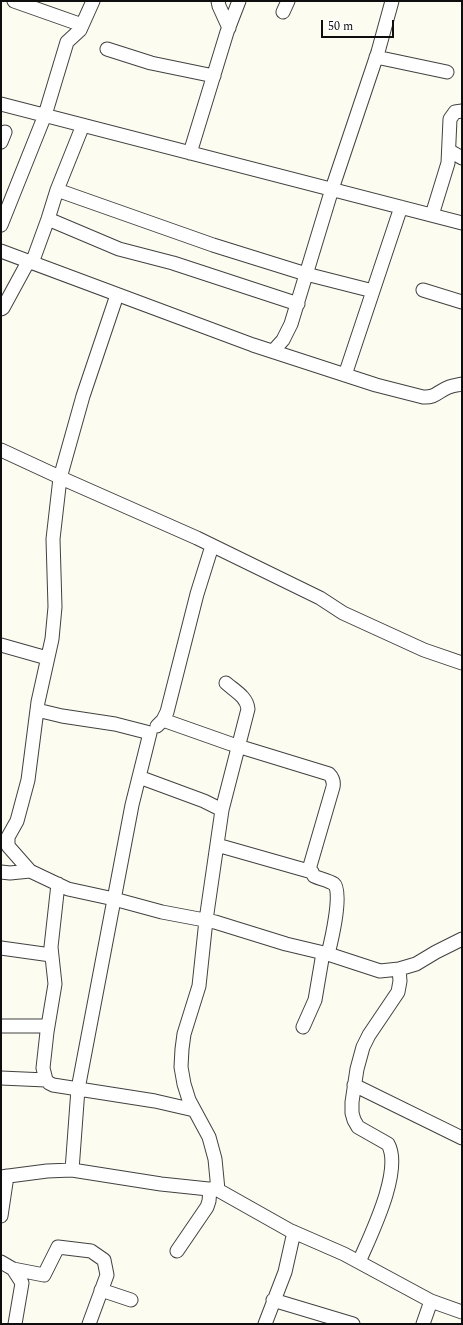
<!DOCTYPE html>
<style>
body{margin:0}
#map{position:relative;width:463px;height:1325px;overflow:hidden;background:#fdfcf0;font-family:Spectral,serif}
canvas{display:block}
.frame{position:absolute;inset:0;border:2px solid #0e0e0e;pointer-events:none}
.scale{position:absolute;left:321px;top:20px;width:73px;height:18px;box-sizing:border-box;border:2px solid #0e0e0e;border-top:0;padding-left:5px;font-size:12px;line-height:14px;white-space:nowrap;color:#0e0e0e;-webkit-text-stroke:3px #fff;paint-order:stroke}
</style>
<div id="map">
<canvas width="463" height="1325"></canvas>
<div class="frame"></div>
<div class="scale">50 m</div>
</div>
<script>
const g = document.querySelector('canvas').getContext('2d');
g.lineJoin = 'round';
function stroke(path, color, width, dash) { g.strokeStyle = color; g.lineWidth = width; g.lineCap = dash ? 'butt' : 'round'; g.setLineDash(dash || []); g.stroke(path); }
const minor = new Path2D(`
 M14 1 82 25
 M218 1 219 6 229 28
 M283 12 288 1
 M107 49 151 63 214 76
 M376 57 447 72
 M1 104 462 223
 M1 142 5 132
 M450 151 462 158
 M190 153 227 32 239 1
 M57 190 213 245 306 274 373 291
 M432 215 448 163 450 119 455 112 462 111
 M48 219 119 249 173 263 298 304
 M1 225 45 115 67 42 80 30 93 1
 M1 251 253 345 376 385 423 397C436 398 438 391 449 387 454 385 458 385 462 384
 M32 263 48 219 57 190 83 125
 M423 290 462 302
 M117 295 83 396 60 478 53 539 55 607 52 639 38 702 28 780 17 821 8 837V846L30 871 68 889 114 899 162 912 215 922 286 944 328 954 380 971 399 969 416 964 436 952 462 939
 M1 309 3 308 28 262
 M273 351 283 340 291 324 332 189 378 52 392 1
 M345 375 401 207
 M1 450 68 481 197 538 320 598 343 613 424 650 462 663
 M1 645 47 658
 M37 710 62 716 115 724 150 733 132 805 78 1089 72 1170
 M163 720 231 744 329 774C333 778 334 782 333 787L310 866V869L314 876C320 879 328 880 334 884 343 891 331 942 328 954
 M157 726 163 720 167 712 197 594 212 546
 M139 777 204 801 222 810
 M217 845 312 872
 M1 872 10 873 30 871
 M58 884 51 947 55 984 47 1032 43 1068 46 1080 49 1083 53 1085 155 1101 194 1110
 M1 948 51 955
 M1 1026H48
 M303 1027 315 1000 323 953
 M1 1078 46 1080
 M354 1085 462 1138
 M1 1177 47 1171 72 1170 161 1184 218 1190 289 1230 344 1254 431 1301 462 1312
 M218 1190 215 1159 209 1137 189 1100 184 1084 181 1067 182 1049 184 1034 199 986 206 920 222 810 248 709C247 697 235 691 226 683
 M1 1216 7 1176
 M177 1251 207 1207 209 1201 210 1189
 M1 1262 13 1269 22 1283 15 1324
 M359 1262C370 1236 403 1171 388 1144L358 1127 354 1120 352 1113V1102L357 1069 363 1047 369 1035 398 992 400 981 399 969
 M13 1269 44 1275 58 1247 91 1251 104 1260 107 1275 89 1324
 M101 1290 131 1300
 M273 1300 353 1324
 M265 1324 285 1272 294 1232
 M423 1324 431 1301`);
stroke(minor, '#414141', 15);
stroke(minor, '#fff', 13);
</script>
